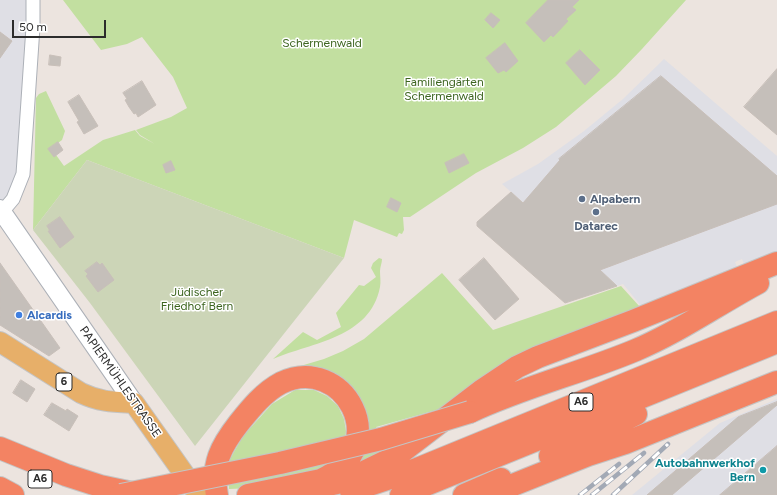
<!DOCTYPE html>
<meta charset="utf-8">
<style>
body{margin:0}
#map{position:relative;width:777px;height:495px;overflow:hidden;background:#ece4df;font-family:Figtree,sans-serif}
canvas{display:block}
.scale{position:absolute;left:12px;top:20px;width:94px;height:18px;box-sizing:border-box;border:2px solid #2c2c2c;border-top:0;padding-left:5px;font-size:12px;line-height:14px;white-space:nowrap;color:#2c2c2c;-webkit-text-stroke:3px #fff;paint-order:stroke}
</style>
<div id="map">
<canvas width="777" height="495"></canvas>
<div class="scale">50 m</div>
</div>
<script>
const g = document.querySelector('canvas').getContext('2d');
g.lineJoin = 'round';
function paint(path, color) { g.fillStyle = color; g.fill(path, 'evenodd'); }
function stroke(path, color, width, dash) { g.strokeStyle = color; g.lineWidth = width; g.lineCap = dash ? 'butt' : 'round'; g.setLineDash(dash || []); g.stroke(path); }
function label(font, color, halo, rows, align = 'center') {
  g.font = font + ' Figtree,sans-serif'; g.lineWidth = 3; g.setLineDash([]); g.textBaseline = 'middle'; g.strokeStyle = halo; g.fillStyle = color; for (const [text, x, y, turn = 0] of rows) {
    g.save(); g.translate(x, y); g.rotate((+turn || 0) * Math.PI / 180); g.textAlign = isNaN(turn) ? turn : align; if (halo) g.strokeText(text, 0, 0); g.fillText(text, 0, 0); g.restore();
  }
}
paint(new Path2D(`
 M0 0H33L24 167 0 209Z
 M664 59 777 156V251L744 264 742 259 735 262 737 267 641 306 623 284 617 286 502 184 538 164 584 131 623 99Z
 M777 399V495H632L720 423Z`), '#dfdfe5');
paint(new Path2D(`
 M63 0H686L642 49 616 76 556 127 523 148 476 173 410 217H403L404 230 402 234 399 233 397 237 354 220 344 258 87 160 33 230 36 98 39 94 46 91 65 131 62 140 51 148 64 166 103 140 135 130 140 136 155 144 140 135 136 130 171 117 187 108 173 77 142 37 127 44 101 50Z
 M379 258 382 259C382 263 380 267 380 271 380 276 381 282 380 287 370 338 313 342 273 359L303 332 317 340 341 327 336 313 359 285 364 286 376 277 371 268 373 263Z
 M442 273 493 330 621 286 640 307 531 348 503 363 440 409 376 427 387 445 380 452 361 462 364 440 362 421 297 367 324 359 343 351 364 339Z
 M295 390H314L327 396 338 406 344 419 346 431 345 442 341 453 317 471 253 488 229 489 228 478 230 459 243 436 272 404Z`), '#c2dfa0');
paint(new Path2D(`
 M87 160 344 258 195 446 90 303 33 230Z`), '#ccd5b7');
const building = new Path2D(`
 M548 0H579L572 7 576 10 566 19 568 21 553 37 551 35 544 42 526 23Z
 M491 13 500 20 493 28 485 20Z
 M0 32 12 41 0 58Z
 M505 43 518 61 506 72 504 70 498 73 486 58Z
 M580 50 600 70 585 85 566 63Z
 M50 55 61 57 60 66 49 65Z
 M777 69V135L744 107Z
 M661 76 777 176V204L600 270 617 286 565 303 477 226V222L511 192 523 203 560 160 559 159Z
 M142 81 156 105 138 117 136 113 134 114 129 107 125 100 127 99 123 93Z
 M79 95 98 126 84 134 77 122 79 121 68 102Z
 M58 142 63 150 54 157 48 149Z
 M464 154 469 163 449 173 445 163Z
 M171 161 175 170 166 173 163 165Z
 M391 198 401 203 397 212 387 207Z
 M60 217 74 237 60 248 48 231H50L47 226Z
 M484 258 519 299 495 320 459 280Z
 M97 262 100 265 102 263 114 280 98 292 86 276 88 274 85 271Z
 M0 263 60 348 49 356 0 325Z
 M21 380 35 389 27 402 13 393Z
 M777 402V405L672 495H647L738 417Z
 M52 403 66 411 67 409 78 416 69 431 44 415Z
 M777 446V495H720Z`);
paint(building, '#c5bfba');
stroke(building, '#c8bfb9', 1);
const street = new Path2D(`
 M2 212 13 199 23 174 33 27V0`);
const secondary = new Path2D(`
 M0 209 134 403`);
const primary = new Path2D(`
 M0 342 81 393C100 402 113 402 134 403L199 495`);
const highway = new Path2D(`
 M470 412C523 387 581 373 636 350 679 332 717 305 758 283
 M0 448 66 475 100 486 142 495
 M550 456 636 414
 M0 488 13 495
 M351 491 417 469 777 322
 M217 495C211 464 221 446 239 423 251 408 264 392 281 383 343 353 396 446 321 480L248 495
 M286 495 341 482 358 475 395 457 481 391 517 367 538 357 633 321 777 263
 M401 495 777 342
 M464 495 501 479
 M488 495 588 455 625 443 777 382`);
stroke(street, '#acb0b7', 15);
stroke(secondary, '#acb0b7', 20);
stroke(primary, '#c4c4c4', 22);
stroke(highway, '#c4c4c4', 24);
stroke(street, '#fff', 13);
stroke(secondary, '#fff', 18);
stroke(primary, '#e7af69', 20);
stroke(highway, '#f38363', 22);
const rail = new Path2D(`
 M580 495 619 464
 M592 495 644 453
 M613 495 668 444`);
stroke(rail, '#a2a9b5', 4.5);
stroke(rail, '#fff', 3, [9]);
const highwayBridge = new Path2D(`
 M121 495 280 463 381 439 470 412`);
stroke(highwayBridge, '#c4c4c4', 24, []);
stroke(highwayBridge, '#f38363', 22);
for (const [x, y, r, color] of [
 [582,199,4,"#5c6f8a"],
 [596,212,4,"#5c6f8a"],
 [19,315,4,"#3f7fe0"],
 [763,470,4,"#0f9aa8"]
]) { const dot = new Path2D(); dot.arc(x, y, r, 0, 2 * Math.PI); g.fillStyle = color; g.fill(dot); stroke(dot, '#fff', 1.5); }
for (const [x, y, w] of [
 [64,382,16],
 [581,402,24],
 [40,479,24]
]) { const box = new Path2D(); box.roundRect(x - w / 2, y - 9, w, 18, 3); g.fillStyle = '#fff'; g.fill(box); stroke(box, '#2c2c2c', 1); }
label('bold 11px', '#2c2c2c', null, [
 ["6",64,382],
 ["A6",581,402],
 ["A6",40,479]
]);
label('12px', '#3d6520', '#fff', [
 ["Schermenwald",322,43],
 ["Familiengärten",444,82],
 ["Schermenwald",444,96],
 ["Jüdischer",197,292],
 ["Friedhof Bern",197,306]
]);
label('bold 12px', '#4e5e75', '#fff', [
 ["Alpabern",590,199],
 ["Datarec",596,226,"center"]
], 'left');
label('bold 12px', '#366cbe', '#fff', [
 ["Alcardis",27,315]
], 'left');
label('12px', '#2c2c2c', '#fff', [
 ["PAPIERMÜHLESTRASSE",120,382,55]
]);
label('bold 12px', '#0d838f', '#fff', [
 ["Autobahnwerkhof",755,463],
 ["Bern",755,477]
], 'right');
</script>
